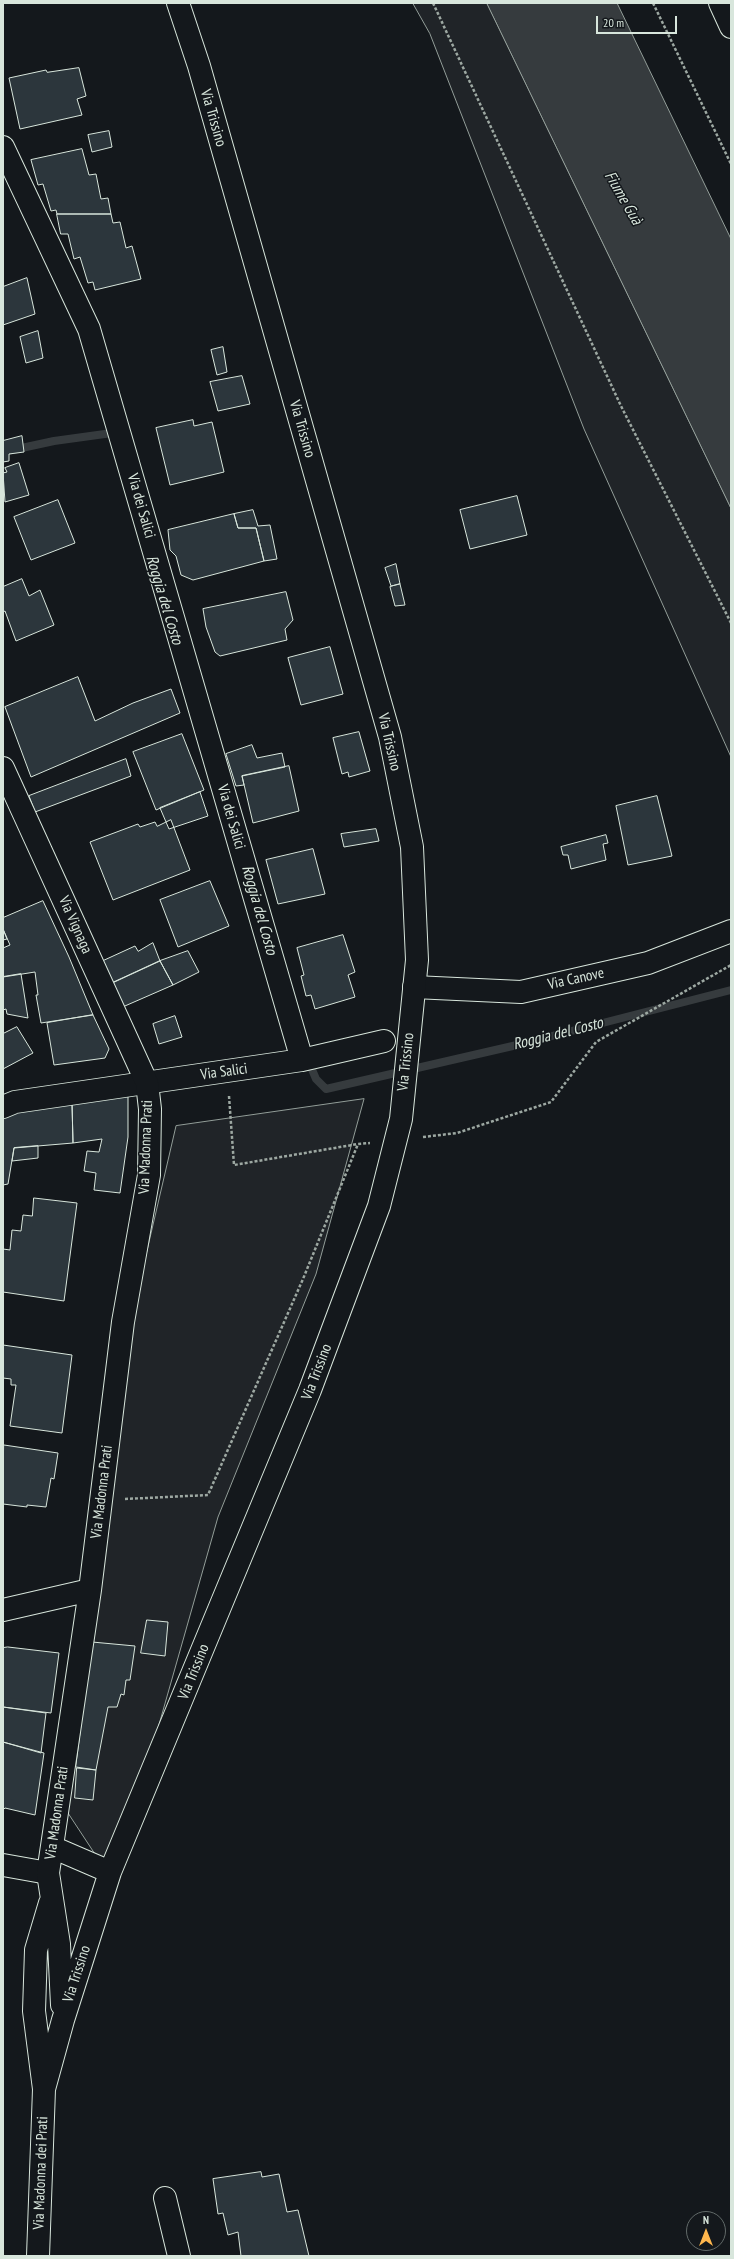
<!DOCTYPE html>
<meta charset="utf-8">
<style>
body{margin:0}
#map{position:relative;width:734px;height:2259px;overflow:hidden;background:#14181c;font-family:"PT Sans Narrow",sans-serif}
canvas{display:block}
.frame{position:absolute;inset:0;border:4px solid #d8e6dc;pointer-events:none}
.north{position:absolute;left:686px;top:2211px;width:40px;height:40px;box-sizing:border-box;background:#14181c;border:1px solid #626a69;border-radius:50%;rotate:0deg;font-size:11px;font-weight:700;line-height:16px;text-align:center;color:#d8e6dc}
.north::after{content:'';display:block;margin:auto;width:14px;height:18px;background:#ffb74d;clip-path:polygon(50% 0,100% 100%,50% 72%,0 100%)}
.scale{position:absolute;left:596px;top:16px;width:81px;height:18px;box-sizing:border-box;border:2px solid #d8e6dc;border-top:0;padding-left:5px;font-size:12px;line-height:14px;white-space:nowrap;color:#d8e6dc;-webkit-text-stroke:3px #14181c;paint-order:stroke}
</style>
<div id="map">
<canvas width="734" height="2259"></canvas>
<div class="frame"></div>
<div class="north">N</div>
<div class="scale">20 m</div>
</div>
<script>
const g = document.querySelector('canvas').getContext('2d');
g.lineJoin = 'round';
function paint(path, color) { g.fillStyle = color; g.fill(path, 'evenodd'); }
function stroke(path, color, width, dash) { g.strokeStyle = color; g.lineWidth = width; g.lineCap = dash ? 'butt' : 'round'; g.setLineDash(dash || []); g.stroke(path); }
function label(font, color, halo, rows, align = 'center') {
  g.font = font + ' "PT Sans Narrow",sans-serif'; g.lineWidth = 3; g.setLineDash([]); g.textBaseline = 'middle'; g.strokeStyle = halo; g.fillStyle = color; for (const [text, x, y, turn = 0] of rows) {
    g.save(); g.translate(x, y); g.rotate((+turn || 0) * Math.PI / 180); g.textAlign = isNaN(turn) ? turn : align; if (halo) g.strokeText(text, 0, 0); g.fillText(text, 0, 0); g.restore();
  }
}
const green = new Path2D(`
 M413 3H487L731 508V757L584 429 430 34Z
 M364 1099 316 1274 218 1517 114 1883 66 1810 139 1285 176 1126Z`);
paint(green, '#202428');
stroke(green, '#939e99', 1);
const water = new Path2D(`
 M487 3H617L731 239V508Z`);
paint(water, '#363b3e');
stroke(water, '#939e99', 1);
stroke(new Path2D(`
 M3 452 54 441 112 433 114 438
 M308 1060 316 1079 326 1089 517 1045 731 990`), '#363b3e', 8);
const building = new Path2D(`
 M79 68 86 96 77 99 82 115 20 129 9 78 46 70 47 72Z
 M109 131 112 147 92 152 88 135Z
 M82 149 89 175 96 174 101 199 108 198 111 214H57L56 210 51 211 43 184 38 185 31 160Z
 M57 214H111L113 223 120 222 126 248 132 246 141 279 95 290 93 282 88 283 80 257 74 259 68 234H61Z
 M27 278 35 314 3 325V287Z
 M38 331 43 358 26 363 20 337Z
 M223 347 227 372 217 375 211 350Z
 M242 376 250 404 218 411 210 382Z
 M193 420 194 426 212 422 224 472 170 485 156 428Z
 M22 436 24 452 9 454V461L3 462V441Z
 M19 463 29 495 5 502 3 473 7 472 5 468Z
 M517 496 527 535 470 549 460 510Z
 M58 500 75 543 31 560 14 517Z
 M253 510 258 526 270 525 277 559 264 561 256 528H238L234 514Z
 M234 514 238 528H256L264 561 193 580 181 575 176 556 170 550 168 530Z
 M396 564 400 584 391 586 385 568Z
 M22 579 29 596 40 590 54 625 16 641 5 611 3 612V587Z
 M400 584 405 605 395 606 390 587Z
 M286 592 293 620 285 629 287 640 220 656 215 652 206 627 203 609Z
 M330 647 343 694 301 705 288 658Z
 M78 677 95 721 133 703 171 689 180 713 31 777 5 707Z
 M359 732 370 771 349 777 348 772 342 774 333 738Z
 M182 734 204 790 156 810 133 752Z
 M252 745 257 758 282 753 285 767 242 776 244 785 236 786 226 754Z
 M126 759 131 776 35 812 29 796Z
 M289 766 299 811 253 823 242 776Z
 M200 792 208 816 169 829 160 808Z
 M657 796 672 856 628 865 616 806Z
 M171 820 190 870 113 900 90 842 138 824 140 827 155 822 157 826Z
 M376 829 379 841 344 847 341 834Z
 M606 835 608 843 603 844 606 860 571 869 568 855H563L561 847Z
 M313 849 325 894 278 904 266 860Z
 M210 881 229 926 178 947 160 900Z
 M43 901 69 957 93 1015 41 1023 36 995H38L35 972 3 977V948L10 945 3 929V918Z
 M3 929 7 939 3 940Z
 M343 935 355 972 348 975 355 997 315 1009 311 995 306 996 301 976 304 975 297 948Z
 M153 943 160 961 108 985 100 962 135 946 138 951Z
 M188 951 199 972 173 985 160 961Z
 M160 961 173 985 118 1009 108 985Z
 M21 974 28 1018 7 1014 6 1009 3 1010V977Z
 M93 1015 109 1049 105 1058 54 1065 47 1023Z
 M175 1016 182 1037 159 1044 153 1024Z
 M17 1027 33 1053 3 1069V1034Z
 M128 1096V1137L120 1193 94 1190 96 1173 84 1171 87 1151 99 1152 102 1139 73 1143 72 1103Z
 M72 1103 73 1143 14 1148 8 1184 3 1185V1113Z
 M38 1146V1158L12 1161 14 1148Z
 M34 1198 77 1203 64 1301 3 1292V1249L10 1250 12 1230 21 1231 23 1215 32 1216Z
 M3 1345 72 1355 62 1433 10 1426 16 1385H11V1379L3 1378Z
 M4 1445 58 1453 54 1479 51 1478 46 1507 27 1505V1507L3 1504Z
 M147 1620 168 1622 165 1656 141 1653Z
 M92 1642 135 1646 130 1680H126L124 1695 121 1694 117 1707H108L96 1770 76 1767Z
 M8 1647 59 1653 51 1713 3 1707V1648Z
 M3 1707 46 1713 41 1753 3 1742Z
 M3 1742 44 1753 35 1815 5 1808 3 1810Z
 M77 1768 96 1770 93 1800 75 1798Z
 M261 2172 262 2177 279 2174 287 2212 298 2210 309 2256H241L238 2232 228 2235 223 2213 218 2214 213 2179Z`);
paint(building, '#2c363c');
stroke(building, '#d8e6dc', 1);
const street = new Path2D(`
 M720 3 731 27
 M3 147 89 329 302 1060
 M414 987 521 992 648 963 731 931
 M3 1107 15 1102 302 1060 384 1041
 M3 1865 48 1873
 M165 2198 179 2256`);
const secondary = new Path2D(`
 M3 768 147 1083 150 1109 149 1175 123 1322 90 1590 48 1873 59 1944 62 2005
 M3 1610 90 1590
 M52 1847 110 1872
 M44 2089 63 2020 110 1872 310 1390 379 1206 401 1119 417 960 412 847 390 737 199 66 178 3
 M38 2256 44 2089 34 2011 36 1950 50 1903`);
stroke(street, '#d8e6dc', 24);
stroke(secondary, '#d8e6dc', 24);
stroke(new Path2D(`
 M433 3 621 406 731 623
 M653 3 731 164
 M229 1096 234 1165 358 1144
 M423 1137 457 1133 551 1102 596 1042 731 965
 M125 1499 208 1495 303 1279 358 1144 370 1143`), '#9da8a2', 2.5, [3, 2]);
stroke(street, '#14181c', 22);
stroke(secondary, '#14181c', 22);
label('15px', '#d8e6dc', '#14181c', [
 ["Via Trissino",213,118,74],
 ["Via Trissino",302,429,74],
 ["Via dei Salici",141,506,74],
 ["Via Trissino",389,742,77],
 ["Via dei Salici",231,817,74],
 ["Via Vignaga",75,925,66],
 ["Via Canove",576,979,-12],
 ["Via Trissino",406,1062,-84],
 ["Via Salici",224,1072,-8],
 ["Via Madonna Prati",146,1147,-88],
 ["Via Trissino",317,1372,-69],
 ["Via Madonna Prati",102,1492,-83],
 ["Via Trissino",194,1672,-68],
 ["Via Madonna Prati",57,1813,-82],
 ["Via Trissino",77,1974,-72],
 ["Via Madonna dei Prati",41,2173,-88]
]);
label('italic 16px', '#d8e6dc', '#14181c', [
 ["Fiume Guà",623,198,60],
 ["Roggia del Costo",164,600,73],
 ["Roggia del Costo",259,910,74],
 ["Roggia del Costo",558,1034,-14]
]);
</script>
